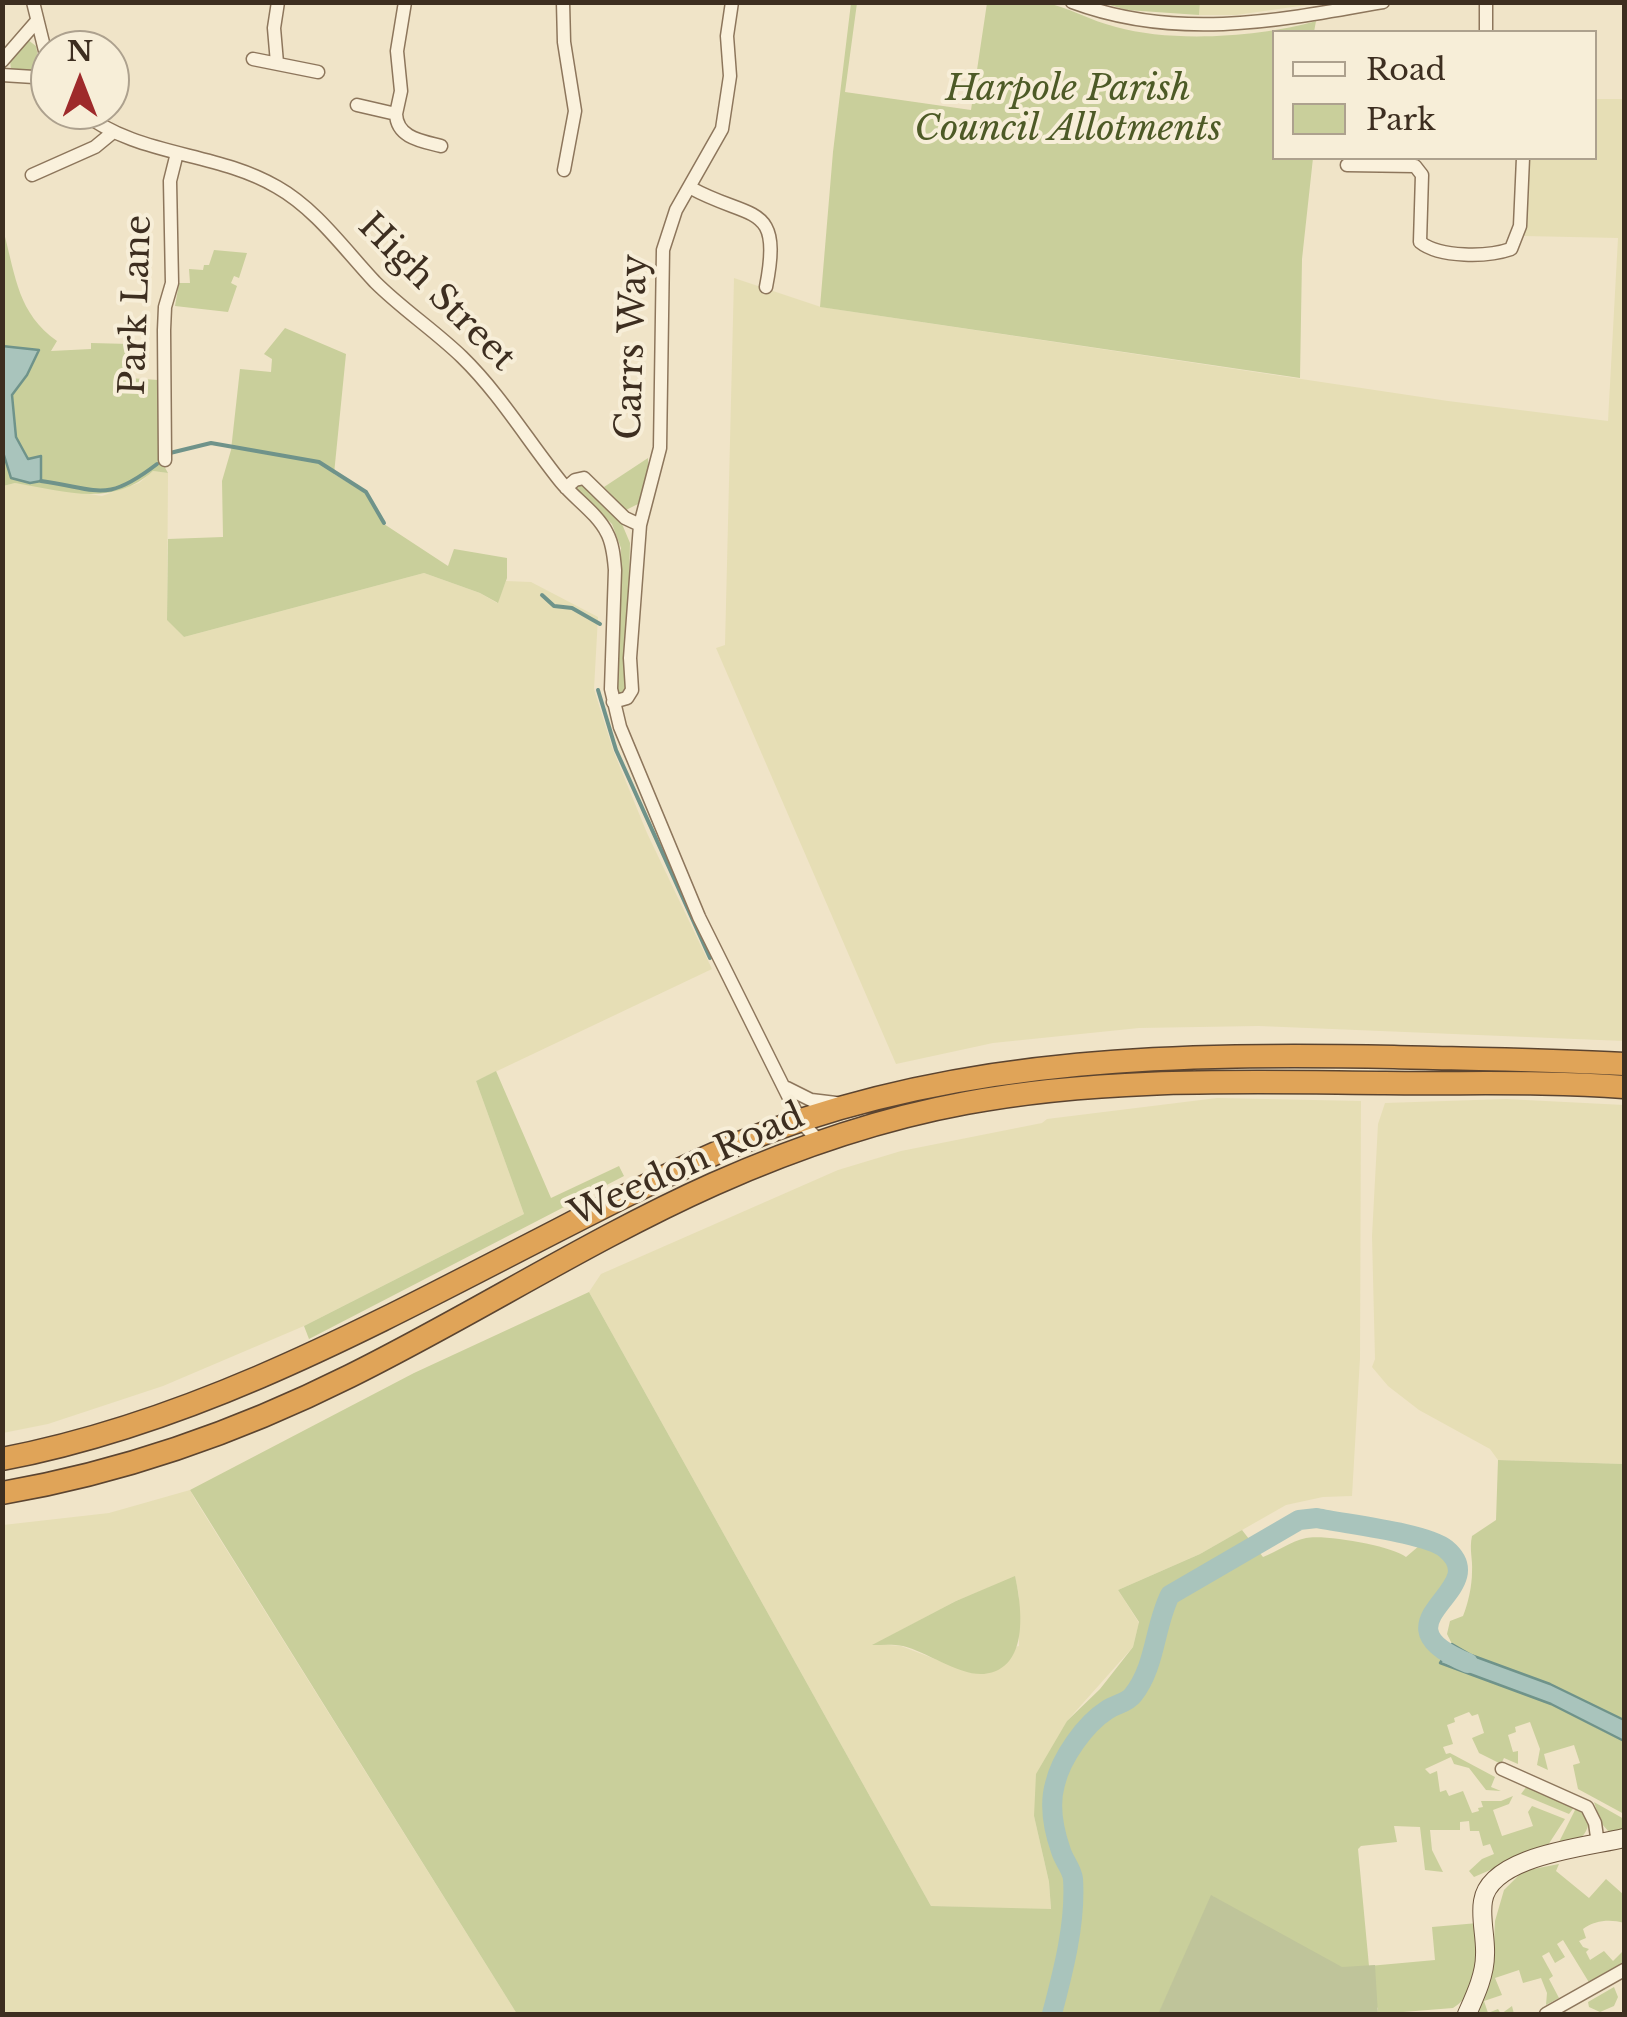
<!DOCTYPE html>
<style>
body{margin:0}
#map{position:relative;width:1627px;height:2017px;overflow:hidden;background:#f0e4c8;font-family:"Libre Baskerville",serif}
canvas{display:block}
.frame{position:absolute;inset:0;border:5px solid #3d2e20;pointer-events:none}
.legend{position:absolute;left:1272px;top:30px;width:325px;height:130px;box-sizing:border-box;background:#f7eed8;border:2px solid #ada18e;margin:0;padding:12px 18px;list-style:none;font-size:30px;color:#3d2e20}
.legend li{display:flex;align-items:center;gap:20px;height:50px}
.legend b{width:50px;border:2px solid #ada18e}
.north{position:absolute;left:30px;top:30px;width:100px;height:100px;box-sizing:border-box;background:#f7eed8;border:2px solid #ada18e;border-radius:50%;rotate:0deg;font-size:28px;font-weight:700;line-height:40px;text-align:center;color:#3d2e20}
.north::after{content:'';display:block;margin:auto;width:35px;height:45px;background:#9e2a2b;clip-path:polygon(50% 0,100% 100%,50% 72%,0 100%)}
</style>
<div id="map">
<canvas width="1627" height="2017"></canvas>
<div class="frame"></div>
<ul class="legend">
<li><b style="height:12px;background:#faf1dc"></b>Road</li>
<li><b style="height:28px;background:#c9cf9b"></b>Park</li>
</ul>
<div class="north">N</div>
</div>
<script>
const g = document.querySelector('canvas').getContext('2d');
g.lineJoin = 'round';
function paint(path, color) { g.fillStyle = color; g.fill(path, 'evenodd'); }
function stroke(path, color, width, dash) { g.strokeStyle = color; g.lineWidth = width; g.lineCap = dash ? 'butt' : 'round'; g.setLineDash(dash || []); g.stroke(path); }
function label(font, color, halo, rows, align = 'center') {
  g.font = font + ' "Libre Baskerville",serif'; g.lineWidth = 8; g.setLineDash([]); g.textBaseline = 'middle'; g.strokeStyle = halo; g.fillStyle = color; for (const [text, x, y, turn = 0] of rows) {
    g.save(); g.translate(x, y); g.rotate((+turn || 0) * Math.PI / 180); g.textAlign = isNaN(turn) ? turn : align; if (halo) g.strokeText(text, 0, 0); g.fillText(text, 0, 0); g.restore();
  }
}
paint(new Path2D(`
 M1200 3H1321L1236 15H1199Z
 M1595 99H1624V1041L1259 1026 1139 1028 993 1043 896 1064 716 648 725 645 734 278 821 307 1448 401 1608 421 1618 238 1524 236 1528 158H1594Z
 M153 471 168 473 167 619 184 637 424 573 480 593 497 603 506 581 531 582 598 617 594 689 613 750 647 833 712 969 476 1081 524 1214 304 1326 163 1386 48 1424 3 1433V486L15 483 102 496 139 483Z
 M1217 1098 1361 1101 1360 1358 1352 1496 1323 1497 1286 1505 1200 1554 1118 1590 1139 1623 1133 1647 1067 1721 1034 1816 1049 1882 1051 1910 931 1906 589 1292 601 1274 838 1170 901 1151 1042 1123 1047 1119ZM1015 1577 1019 1596V1646L948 1664 901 1646 875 1644 956 1601Z
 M1506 1099 1624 1105V1464L1498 1460 1490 1449 1419 1410 1388 1386 1372 1367 1375 1359 1372 1236 1378 1124 1385 1103Z
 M190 1490 196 1501 517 2014H3V1525L109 1513Z`), '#e6deb5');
paint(new Path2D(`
 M851 3H857L845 92 971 110 987 3C1005 2 1025 0 1042 2 1066 6 1091 21 1116 27 1173 43 1260 37 1316 21L1314 32H1274V158H1313L1302 259 1300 378 820 307 833 152Z
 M1103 3H1200L1199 15 1127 10Z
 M28 40 36 46 40 68 32 72 11 70 10 60Z
 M4 233C16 278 18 313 57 341L51 351 91 349V343L130 344 129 378 158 380V455L168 473 153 471C112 508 64 491 15 483L3 486Z
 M214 250 247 253 239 278 234 276 231 283 237 286 228 312 175 306 179 283H190L189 269 203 270 204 265H209Z
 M285 328 346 354 334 474 365 493 384 524 448 566 454 549 507 558V578L498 603 480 593 424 573 184 637 167 620 168 539 223 537 222 481 231 450 240 369 271 372 272 359 264 354Z
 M648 458V475L638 504 626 510 604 487Z
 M580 481 622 524 630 543 626 689 622 695 617 691 621 548 612 524 576 489Z
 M496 1071 551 1198 619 1166 624 1176 309 1339 304 1326 524 1214 476 1081Z
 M589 1292 931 1906 1051 1909 1049 1882 1034 1816 1036 1774 1067 1721 1100 1689 1133 1647 1139 1622 1118 1590 1200 1554 1242 1530 1263 1557C1277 1552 1291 1541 1306 1538 1324 1534 1393 1546 1406 1557L1426 1540C1499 1570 1429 1594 1427 1630 1463 1677 1505 1680 1554 1705 1578 1717 1600 1731 1624 1741V1814L1578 1789 1573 1765 1580 1763 1574 1745 1544 1754 1548 1770 1537 1765 1540 1749 1530 1722 1515 1727 1516 1732 1508 1735 1513 1752 1518 1751V1764L1504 1758 1501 1764 1479 1753 1472 1738 1484 1733 1478 1714 1472 1716 1469 1712 1454 1718 1455 1722 1447 1725 1453 1744 1443 1747 1446 1754 1450 1753 1495 1777 1491 1787 1501 1791 1486 1790 1469 1768 1454 1764 1451 1757 1425 1769 1430 1774 1437 1771 1440 1792 1446 1790 1449 1796 1463 1791 1472 1813 1479 1811 1478 1808 1483 1807 1481 1801H1501L1513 1796 1509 1804 1493 1810 1502 1836 1533 1826 1528 1812 1532 1806 1565 1819 1548 1845 1474 1877 1469 1871 1482 1859 1494 1854 1490 1844 1483 1846 1479 1831H1470L1469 1821 1460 1822V1830H1430L1432 1850 1443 1872 1425 1870 1420 1827 1394 1826 1397 1842 1361 1846 1358 1849 1369 1966 1435 1960 1432 1927 1478 1923C1478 1953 1482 1990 1453 2008L1378 2014V2008L1212 1896 1160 2011 1162 2014H1062L1078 1934 1068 1943 1052 2014H517L190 1490 414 1373Z
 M1498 1460 1624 1464V1720L1550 1684 1471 1655 1452 1644 1447 1634 1450 1621 1463 1616C1468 1604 1472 1586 1472 1572 1473 1559 1469 1550 1472 1536L1496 1520Z
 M1015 1576C1022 1607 1030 1669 984 1674 960 1676 927 1652 903 1646 894 1644 882 1645 872 1645L956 1601Z
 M1527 1786 1575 1806 1569 1814 1521 1794Z
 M1594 1802 1624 1819V1832L1610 1833 1601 1823Z
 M1577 1806 1589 1822C1585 1841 1575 1841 1558 1844Z
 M1559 1864 1556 1871 1589 1898 1606 1879 1624 1895V1923C1611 1919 1595 1920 1583 1929L1586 1938 1579 1941 1583 1947 1589 1949 1586 1952 1590 1960 1604 1951 1613 1961 1624 1950V1963L1590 1984 1563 1940 1557 1944 1565 1957 1555 1963 1549 1952 1542 1956 1553 1976 1549 1979 1559 1998 1546 2005 1547 1993 1541 1978 1523 1983 1519 1970 1495 1978 1502 1995 1484 2001 1488 2013 1498 2009 1501 2014 1512 2006 1514 2014H1476L1493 1963 1495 1921 1504 1890 1523 1871Z
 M1614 1987 1618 1997 1614 2006 1600 2012 1589 2007 1588 2002Z`), '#c9cf9b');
paint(new Path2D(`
 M1211 1895 1342 1967 1375 1965 1378 2014H1395H1162L1159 2012Z`), '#bfc49a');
const water = new Path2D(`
 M2 346 39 350 27 375 12 395 16 437 28 459 41 456V481L30 483 11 478 3 452Z
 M1452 1644 1471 1655 1550 1684 1624 1720V1741L1551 1704 1440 1663Z`);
paint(water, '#a9c4bc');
stroke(water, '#6f938a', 2.5);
stroke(new Path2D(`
 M170 453 211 443 319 462 366 492 384 523
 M41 481C99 489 105 504 157 464
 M542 595 554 606 572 608 600 624
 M598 690 616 750 710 958`), '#6f938a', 4);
stroke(new Path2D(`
 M1052 2014C1063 1972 1076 1923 1073 1879 1072 1869 1064 1861 1061 1851 1054 1831 1049 1805 1055 1784 1061 1758 1085 1724 1107 1710 1116 1704 1127 1703 1133 1695 1156 1666 1154 1627 1170 1595L1299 1520 1317 1518C1345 1524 1427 1533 1446 1549 1496 1591 1367 1621 1468 1663`), '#a9c4bc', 20);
const street = new Path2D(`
 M33 2 50 71
 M563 2 564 42 575 111 564 170
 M1072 2C1176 41 1278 21 1383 2
 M1486 2V32
 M253 59 318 72
 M2 61 36 22
 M277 63 274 28 278 2
 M2 75 50 78
 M357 105 396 114C397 138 422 141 441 146
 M79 110C139 158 213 150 277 187 316 209 344 249 375 282 402 309 434 330 462 357 500 394 528 441 561 482 575 499 597 513 607 533 613 544 614 558 615 570L611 689 620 727 699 917 801 1122 820 1142
 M396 114 401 91 397 51 405 2
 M1347 165 1415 166 1422 175 1420 242C1440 258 1488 257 1511 249L1520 226 1523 158
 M32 175 95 147 112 133
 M691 188C751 221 783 201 766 287
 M165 460 164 330 165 307 172 283 170 181 177 153
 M566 488 575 480 584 478 625 518 640 525
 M613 702 627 698 632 690 630 658 640 525 660 448 663 250 676 210 722 129 730 76 727 36 732 2
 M787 1088 811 1100 836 1103
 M1502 1769 1587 1807 1595 1823 1598 1844
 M1546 2014 1624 1970`);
const secondary = new Path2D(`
 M1467 2014C1475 1996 1485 1975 1485 1955 1486 1938 1480 1918 1483 1901 1490 1855 1588 1847 1624 1838`);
const highway = new Path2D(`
 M2 1459C191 1423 362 1331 531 1244 609 1204 688 1162 770 1131 970 1057 1183 1053 1394 1057 1471 1059 1548 1060 1624 1064
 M2 1493C124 1472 240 1431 350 1376 473 1315 589 1240 714 1184 795 1148 879 1119 966 1103 1104 1077 1246 1082 1385 1083 1465 1084 1545 1081 1624 1087`);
stroke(street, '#8d765c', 15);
stroke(secondary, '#6f573f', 20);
stroke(highway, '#5b4430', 25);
stroke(street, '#faf1dc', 12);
stroke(secondary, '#faf1dc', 18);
stroke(highway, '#e0a458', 22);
label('italic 35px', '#4d5a26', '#f7eed8', [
 ["Harpole Parish",1068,90],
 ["Council Allotments",1068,130]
]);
label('35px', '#3d2e20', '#f7eed8', [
 ["High Street",436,293,45],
 ["Park Lane",137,305,-88],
 ["Carrs Way",633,347,-88],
 ["Weedon Road",687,1166,-24]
]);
</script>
